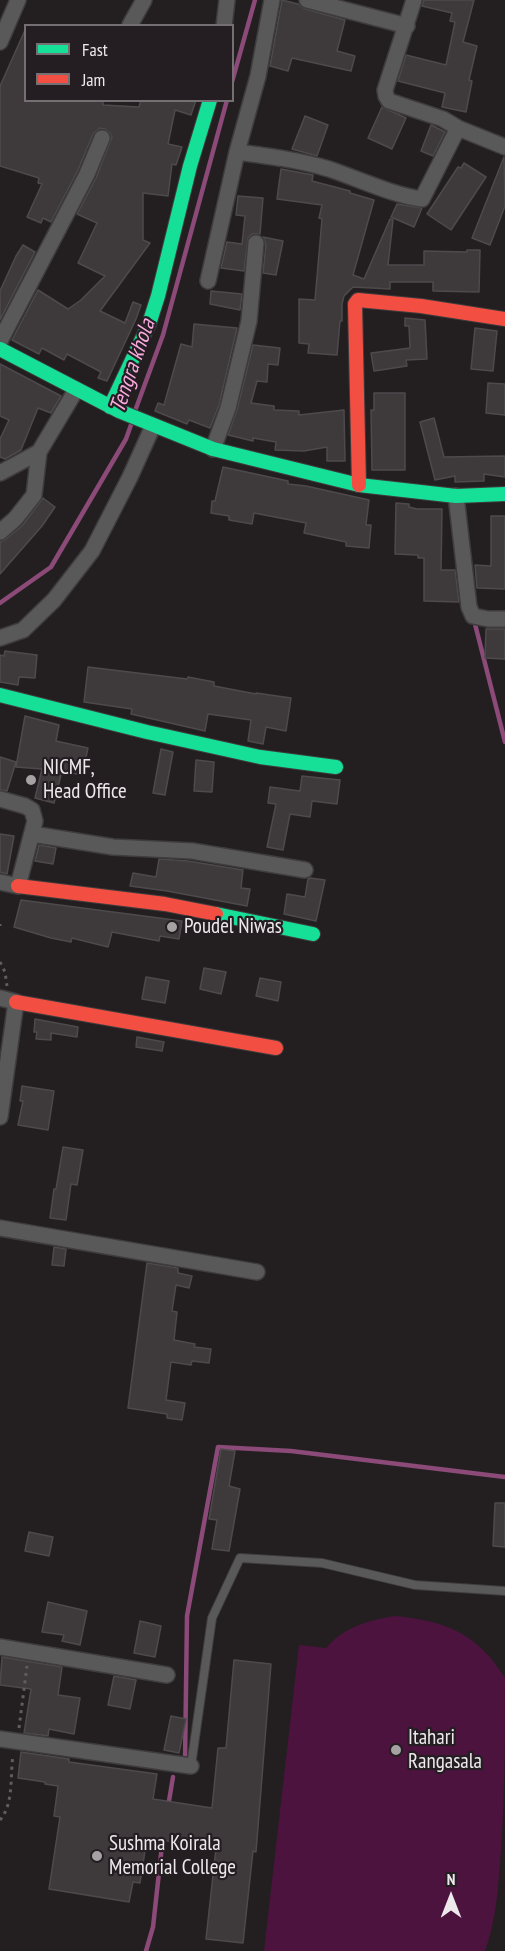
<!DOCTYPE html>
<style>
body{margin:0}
#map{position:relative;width:505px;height:1951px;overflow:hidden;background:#231f21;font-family:"PT Sans Narrow",sans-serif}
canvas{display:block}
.legend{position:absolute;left:24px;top:24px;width:210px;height:78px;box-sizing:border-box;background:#241e22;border:2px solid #746f72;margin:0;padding:8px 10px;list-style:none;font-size:18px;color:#ece8eb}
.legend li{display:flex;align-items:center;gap:12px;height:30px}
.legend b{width:30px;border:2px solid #746f72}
.north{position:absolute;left:421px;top:1867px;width:60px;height:60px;-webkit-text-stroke:4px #241e22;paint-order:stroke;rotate:0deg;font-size:16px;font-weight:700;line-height:24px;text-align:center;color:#ece8eb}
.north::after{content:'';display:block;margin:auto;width:21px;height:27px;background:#ece8eb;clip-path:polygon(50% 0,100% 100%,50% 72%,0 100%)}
</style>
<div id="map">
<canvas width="505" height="1951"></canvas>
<ul class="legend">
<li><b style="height:8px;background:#16e098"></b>Fast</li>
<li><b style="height:8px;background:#f24e42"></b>Jam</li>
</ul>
<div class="north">N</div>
</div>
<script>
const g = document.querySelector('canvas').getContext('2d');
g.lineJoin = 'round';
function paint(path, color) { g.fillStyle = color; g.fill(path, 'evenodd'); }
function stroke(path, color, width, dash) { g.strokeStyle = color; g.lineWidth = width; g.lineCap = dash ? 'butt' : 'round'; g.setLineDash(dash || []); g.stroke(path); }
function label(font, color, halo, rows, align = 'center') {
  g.font = font + ' "PT Sans Narrow",sans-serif'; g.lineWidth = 4.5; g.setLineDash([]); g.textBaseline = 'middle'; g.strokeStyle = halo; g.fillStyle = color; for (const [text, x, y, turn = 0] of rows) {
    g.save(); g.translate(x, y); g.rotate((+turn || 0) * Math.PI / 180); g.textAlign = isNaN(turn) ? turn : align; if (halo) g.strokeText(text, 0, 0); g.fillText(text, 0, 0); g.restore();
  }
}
paint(new Path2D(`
 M395 1616C446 1621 477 1633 505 1678 505 1744 505 1809 499 1875 497 1901 494 1926 485 1951H264L299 1645 326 1648C344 1627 369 1620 395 1616Z`), '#4c133e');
stroke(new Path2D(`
 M232 82 255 0
 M135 411 163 335 227 100
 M0 603 51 567 126 439 132 422
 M475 624 505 742
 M185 1761 187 1616 218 1447 291 1451 505 1477
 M168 1807 173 1777
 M146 1951 153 1927 163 1836`), '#8b4a77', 4.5);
const building = new Path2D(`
 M282 0 298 4 305 9 345 20 337 51 355 56 351 71 292 58 288 71 270 66Z
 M424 0H474L463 42 477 46 469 80 472 81 466 112 442 107 445 93 398 81 406 55 446 65 455 22 450 21 452 13 422 6Z
 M26 28V100H103V105L139 107 141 100H196L191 115 175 110 168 144 182 147 176 165 172 164 168 196 143 193V240L150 243 100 311 125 323 133 302 141 305 136 319 107 381 98 378 101 372 67 354 64 360 42 348 39 354 12 340 38 290 68 309 81 300 105 276 78 263 97 223 77 214 96 178 112 137 110 133 105 129 100 128 93 134 78 170 51 222 43 218 41 223 27 217 42 184 38 183 39 178 0 166V86Z
 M382 107 406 118 392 149 368 138Z
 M305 116 328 125 317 156 292 149Z
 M431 125 445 132 433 156 421 151Z
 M504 157 505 206 490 245 472 238Z
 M464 163 486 177 451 230 427 214 458 167 461 168Z
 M281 169 313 175 312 181 350 191V193L374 200 353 275 364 279 390 219 393 220 388 265H424V251L467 252V250H480L479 292 433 291V282H390V289L353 287 344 296 342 304V321H340L337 355 308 353 309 344 299 343V299L315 300 322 219 319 218 322 205 277 199Z
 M238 196 263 198 260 234H252L248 238 244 271 221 268 227 242 242 244 245 216 236 215Z
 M397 204 422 208 414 227 391 217Z
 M263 237 283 241 276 275 263 273 266 244Z
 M23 245 35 252 0 320V291L16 256Z
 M211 291 242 294 240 310 210 304Z
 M405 318 425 320 427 359 406 360 407 366 374 371 371 353 410 348 409 326H405Z
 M194 324 237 328 219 405 210 428 189 420 187 424 155 411 158 403 164 405 181 344 192 347Z
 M475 328 497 331 493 371 471 369Z
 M253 345 280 348 278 365 268 364 267 382 257 381 251 403 274 406V410L299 411V415L344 410 345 461H327V447L304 451 275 450 276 442 253 438V441L228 435 237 410Z
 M0 364 61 396 51 413 38 408 21 450 5 459 0 457V439L9 420 0 416Z
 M488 383 505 384V415L486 413Z
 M374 393H405V470H372L371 410H374Z
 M434 418 444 457 505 456V477L484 474V481L455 482V476L435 480 420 422Z
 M223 467 288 481V484L306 486 369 500 366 525H371L369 548 346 546V542L304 533 306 523 254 513 252 524 229 520V516L211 513 212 501H215Z
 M43 498 55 507 42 526 0 574V542L6 539 22 526Z
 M396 503 409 504V507L417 509H442L441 570H455L459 602 424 601V558H418V555L395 554Z
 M491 516H505V589L477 588 475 565 491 566Z
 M486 629H505V659L485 658Z
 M5 651 37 655 35 678 19 677 18 685 0 682V655L4 656Z
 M88 667 187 679 188 677 214 682V686L256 694V693L291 698 286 731 266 727 263 744 248 741 251 720 208 714 205 731 131 714 132 709 84 702Z
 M25 716 59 725 56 741 88 748 82 775 62 771 54 803 35 798 42 769 16 767Z
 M161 749 173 752 165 795 153 793Z
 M0 757 16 762 7 791 0 790Z
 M196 760 214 762 212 792 194 791Z
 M302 776 340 780 337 804 312 801 310 817 290 814 283 850 267 847 276 804 268 803 270 787 300 791Z
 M0 834 14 836 7 874 0 872Z
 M39 845 56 848 53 864 35 861Z
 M159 859 188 861 243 870 241 888 250 889 247 906 167 891 130 886 133 873 156 877Z
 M310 878 325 880 316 921 284 914 287 894 305 897 308 879Z
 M21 900 182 921 179 939 160 936 159 941 112 932 108 947 72 938 71 942 51 938 14 927Z
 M204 968 226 972 221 994 200 989Z
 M146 977 169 981 165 1003 142 999Z
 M260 978 281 982 278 1001 256 996Z
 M35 1019 78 1027 77 1037 51 1033V1040L36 1039 37 1032H34Z
 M137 1037 164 1042 162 1051 136 1047Z
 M22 1086 54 1091 48 1130 18 1125 23 1101H20Z
 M63 1147 83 1150 77 1185 71 1184 66 1220 50 1218 54 1189H56Z
 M54 1247 66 1249 64 1266 52 1265Z
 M147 1263 178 1268V1273L192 1276 189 1288 176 1285 172 1311 177 1312 174 1340 195 1344 194 1347 211 1349 209 1363 192 1361 191 1365 171 1362 166 1400 185 1403 182 1420 167 1418V1414L128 1408Z
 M221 1449 235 1451 229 1486 240 1489 229 1551 212 1549 217 1520 209 1519Z
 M495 1503H505V1547L493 1546Z
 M29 1532 53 1537 49 1556 25 1551Z
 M48 1602 87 1611 80 1645 62 1641 64 1635 42 1632Z
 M140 1621 161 1626 155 1657 134 1653Z
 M2 1657 62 1667 58 1695 80 1698 74 1734 49 1729 48 1736 24 1733 31 1689 0 1685Z
 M234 1660 271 1664 256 1852 253 1851 243 1943 206 1939 216 1848 147 1838 140 1883 133 1882 129 1902 49 1889 60 1817 54 1816 58 1786 45 1784V1782L18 1778 21 1752 69 1759V1762L157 1774 153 1799 212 1808 218 1748H226Z
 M114 1676 136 1680 130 1709 108 1705Z
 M171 1716 186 1719 179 1753 164 1750Z`);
paint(building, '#3e3a3c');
stroke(building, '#4e4a4c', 1.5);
const lane = new Path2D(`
 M191 1766 212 1618 240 1558 322 1563 415 1585 505 1591`);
const street = new Path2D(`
 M307 0 407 26
 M414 0 385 90 386 96 389 101 443 119 458 128 505 147
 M130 25 144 0
 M224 26 227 0
 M0 42 18 0
 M237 152C268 156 299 160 329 169 359 179 392 195 422 199L458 128
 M208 281 237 152 258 76 272 0
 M0 341 87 174 102 138
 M213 449 228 408 249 321 256 243
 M0 473 39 452
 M456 496 469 607 473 616 488 619H505
 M0 532 15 519 34 495 39 452 76 390
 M0 638 23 630 54 600 92 551 130 477 153 426
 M0 799 25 806 32 810 35 821 18 886 0 882
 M32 834 113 847 192 851 305 870
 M0 998 16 1002 0 1117
 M0 1228 257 1272
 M0 1647 167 1675
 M0 1739 191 1766`);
const fast = new Path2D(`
 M0 349 119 411 213 449 359 485 456 496 505 494
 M110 407 149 324 158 296 190 166 210 100
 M0 695 147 732 260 757 336 767
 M216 914 313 934`);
const jam = new Path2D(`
 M359 485 355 304 358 300 421 306 505 319
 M18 886 165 904 216 914
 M16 1002 276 1048`);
stroke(lane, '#3e3c3d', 10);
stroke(street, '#3e3c3d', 18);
stroke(fast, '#3e3c3d', 16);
stroke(jam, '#3e3c3d', 16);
stroke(new Path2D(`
 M0 924V926
 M0 962 5 972 7 986
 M19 1728 27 1666
 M0 1820C14 1804 10 1775 13 1755`), '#5f5e5f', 3, [3, 4.5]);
stroke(lane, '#5a595a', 8);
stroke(street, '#5a595a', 15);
stroke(fast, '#16e098', 14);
stroke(jam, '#f24e42', 14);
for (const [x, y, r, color] of [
 [31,780,6,"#a6a2a4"],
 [172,927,6,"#a6a2a4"],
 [396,1750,6,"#a6a2a4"],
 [97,1856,6,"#a6a2a4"]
]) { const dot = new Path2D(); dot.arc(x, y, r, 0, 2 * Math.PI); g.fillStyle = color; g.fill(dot); stroke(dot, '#241e22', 2); }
label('21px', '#ece8eb', '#241e22', [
 ["NICMF,",43,768],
 ["Head Office",43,792],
 ["Poudel Niwas",184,927],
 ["Itahari",408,1738],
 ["Rangasala",408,1762],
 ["Sushma Koirala",109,1844],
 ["Memorial College",109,1868]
], 'left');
label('italic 22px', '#f9a9df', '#241e22', [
 ["Tengra khola",133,366,-71]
]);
</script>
